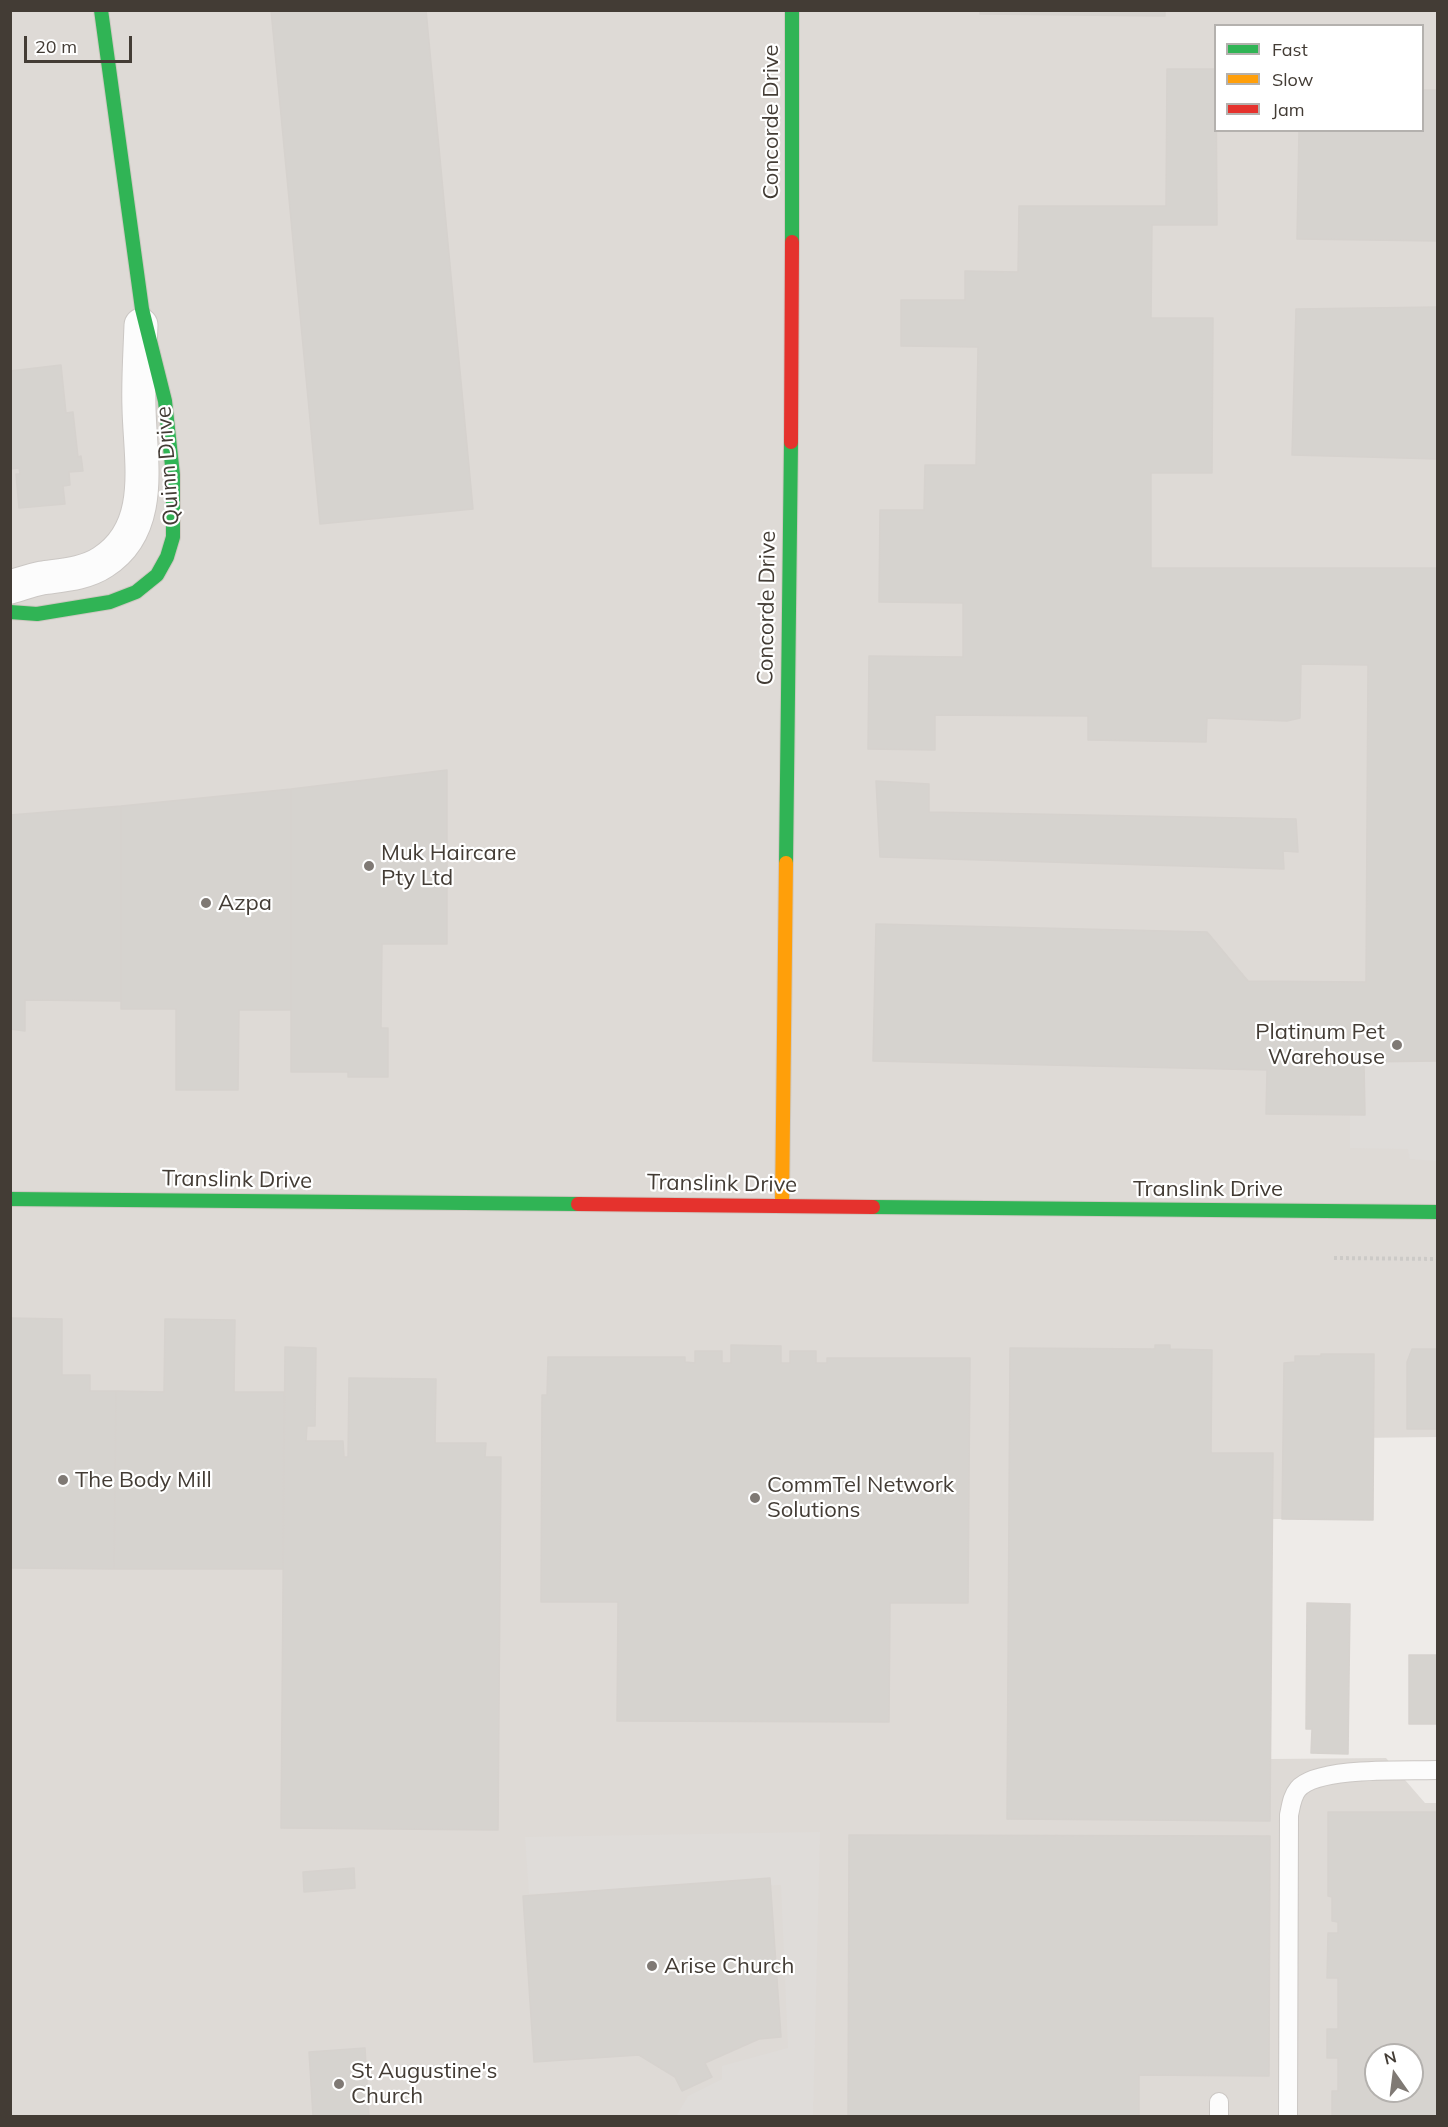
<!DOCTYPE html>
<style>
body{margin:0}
#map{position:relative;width:1448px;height:2127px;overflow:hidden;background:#eeebe8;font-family:Mulish,sans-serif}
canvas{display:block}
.frame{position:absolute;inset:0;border:12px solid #433c35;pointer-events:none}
.legend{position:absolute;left:1214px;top:24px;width:210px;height:108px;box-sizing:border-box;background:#fff;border:2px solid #b4b1ae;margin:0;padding:8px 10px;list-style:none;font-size:18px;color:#433c35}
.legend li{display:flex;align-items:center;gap:12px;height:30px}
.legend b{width:30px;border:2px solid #b4b1ae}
.north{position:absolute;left:1364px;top:2043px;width:60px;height:60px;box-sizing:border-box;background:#fff;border:2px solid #b4b1ae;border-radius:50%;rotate:346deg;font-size:16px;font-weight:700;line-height:24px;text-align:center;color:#433c35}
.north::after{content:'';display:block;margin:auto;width:21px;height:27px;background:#7f7974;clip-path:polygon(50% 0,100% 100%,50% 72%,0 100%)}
.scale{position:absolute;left:24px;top:36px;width:108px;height:27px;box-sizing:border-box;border:3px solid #433c35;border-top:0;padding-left:8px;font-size:18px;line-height:21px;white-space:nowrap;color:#433c35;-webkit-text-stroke:4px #fff;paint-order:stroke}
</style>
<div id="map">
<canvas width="1448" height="2127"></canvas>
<div class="frame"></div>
<ul class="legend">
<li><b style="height:8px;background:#30b455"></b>Fast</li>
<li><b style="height:8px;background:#ff9f0a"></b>Slow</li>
<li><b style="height:8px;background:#e5322d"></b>Jam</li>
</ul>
<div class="north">N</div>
<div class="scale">20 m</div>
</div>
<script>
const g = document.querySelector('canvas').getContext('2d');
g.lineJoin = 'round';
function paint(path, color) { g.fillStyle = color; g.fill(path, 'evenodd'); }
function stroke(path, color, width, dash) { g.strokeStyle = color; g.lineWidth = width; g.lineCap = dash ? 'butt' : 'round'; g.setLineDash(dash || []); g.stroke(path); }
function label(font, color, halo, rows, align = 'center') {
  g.font = font + ' Mulish,sans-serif'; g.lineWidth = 4.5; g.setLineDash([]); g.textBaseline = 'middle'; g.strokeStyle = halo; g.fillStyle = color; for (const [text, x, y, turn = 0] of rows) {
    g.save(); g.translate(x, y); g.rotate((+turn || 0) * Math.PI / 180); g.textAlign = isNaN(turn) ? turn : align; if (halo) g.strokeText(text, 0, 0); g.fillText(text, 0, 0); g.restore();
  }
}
paint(new Path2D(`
 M11 11H1437V1437L1356 1438V1519H1263L1271 1759 1386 1758 1425 1803H1437V2116H11ZM1216 26H1422V130H1216ZM1376 2055H1412V2091H1376Z`), '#dedad6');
paint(new Path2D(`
 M1437 1061V1161L1410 1159 1408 1149 1350 1148V1115H1365L1364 1062Z
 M820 1832 813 2116H676L688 2096 722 2079V2066L788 2048 781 1885 529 1894 525 1837Z`), '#dfdcd9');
const building = new Path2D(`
 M271 10H426L473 509 320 524Z
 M980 10H1165V16L980 14Z
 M1167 69H1216L1217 225H1152L1151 318H1213L1212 473H1151V568H1438V1061L1364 1062 1365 1115 1266 1114 1267 1070 873 1061 876 924 1207 932 1248 981 1366 982 1368 665 1301 664 1300 718 1287 721 1207 718 1206 742 1088 740V716L935 715V750L868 749 869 656 963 657V603L879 602 880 510H924L925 465H976L978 347 901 346V300H965V271L1018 272 1019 206H1166Z
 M1422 90H1438V241L1297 239 1299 130H1422Z
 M1438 307V459L1292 455 1296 309Z
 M61 365 66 413 73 412 78 457 81 456 83 471 69 472 70 485 63 486 65 504 19 508 16 474H20L19 468 10 469V371Z
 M447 770V944H382L381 1028H388V1077H348V1072H291V789Z
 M876 781 929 784V812L1296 819 1298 852 1283 851 1284 869 880 857Z
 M291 789V1010H239L238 1090H176V1009H121V806Z
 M121 806V1001L25 1000V1031L10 1029V815Z
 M10 1318 62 1319V1375H90V1391H116L114 1569 10 1568Z
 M165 1319 235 1320 234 1392H284L283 1569H114L116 1391 164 1392Z
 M731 1345 781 1346V1363H790V1351H816V1363H827V1358H970L968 1603H890L889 1722 617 1721 618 1602H541L542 1395H547L548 1357H685V1362L695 1363V1351H722V1363H731Z
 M1155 1345H1170V1349L1212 1350 1211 1453H1273L1270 1821 1007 1819 1010 1348 1155 1349Z
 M285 1347 316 1348 315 1426H307L306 1441H343L344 1457H348L349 1378 436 1379 435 1443H486L485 1457H501L498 1830 281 1828Z
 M1412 1349H1438V1429H1407V1362Z
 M1321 1354H1374L1373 1520 1282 1519 1284 1363 1295 1362V1356H1321Z
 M1307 1603 1350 1604 1348 1754 1311 1753 1312 1729H1306Z
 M1409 1655H1438V1724H1409Z
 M1328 1812H1438V2116H1332V2091H1338V2058H1327V2029H1338V1978H1327L1328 1933H1338V1922L1332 1921V1897L1328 1896ZM1376 2055H1412V2091H1376Z
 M849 1835 1270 1836 1269 2076 1139 2075V2116H848Z
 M354 1868 355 1888 304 1892 303 1872Z
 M770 1878 781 2037 759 2039 705 2063 712 2077 682 2091 675 2077 639 2055 534 2062 523 1896Z
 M365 2048 369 2116H313L309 2052Z`);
paint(building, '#d6d3cf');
stroke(building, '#d6d2ce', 1.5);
const lane = new Path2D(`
 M1219 2116V2102
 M1288 2116 1289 1815C1291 1806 1292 1796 1298 1789 1317 1766 1407 1771 1438 1770`);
const street = new Path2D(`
 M10 587C21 584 31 580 42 578 62 575 85 574 103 562 156 528 140 460 139 408 138 381 140 353 141 325`);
const fast = new Path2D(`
 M792 10V242
 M10 612 37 614 110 602 136 592 157 575 167 557 173 537V475L165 401 142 309 101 10
 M786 863 791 442
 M10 1199 578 1204
 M873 1207 1438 1212`);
const slow = new Path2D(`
 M782 1206 786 863`);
const jam = new Path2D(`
 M791 442 792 242
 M578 1204 873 1207`);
stroke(lane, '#cbc7c4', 20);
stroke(street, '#cbc7c4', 35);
stroke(fast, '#cec8c1', 16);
stroke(slow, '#cec8c1', 16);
stroke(jam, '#cec8c1', 16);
stroke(new Path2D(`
 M1334 1258 1438 1259`), '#cccac7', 4, [3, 3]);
stroke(lane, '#fcfcfc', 18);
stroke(street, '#fcfcfc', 33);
stroke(fast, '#30b455', 14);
stroke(slow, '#ff9f0a', 14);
stroke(jam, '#e5322d', 14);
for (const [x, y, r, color] of [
 [369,866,6,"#7f7974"],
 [206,903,6,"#7f7974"],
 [1397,1045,6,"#7f7974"],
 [63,1480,6,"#7f7974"],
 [755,1498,6,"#7f7974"],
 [652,1966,6,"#7f7974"],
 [339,2084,6,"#7f7974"]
]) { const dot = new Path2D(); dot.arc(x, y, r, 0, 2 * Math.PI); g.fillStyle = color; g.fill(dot); stroke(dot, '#fff', 2); }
label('22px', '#433c35', '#fff', [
 ["Concorde Drive",771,122,-90],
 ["Quinn Drive",168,466,-94],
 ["Concorde Drive",767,608,-89],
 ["Translink Drive",237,1180,1],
 ["Translink Drive",722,1184,1],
 ["Translink Drive",1208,1189]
]);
label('22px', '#433c35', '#fff', [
 ["Muk Haircare",381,853],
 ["Pty Ltd",381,878],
 ["Azpa",218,903],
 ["Platinum Pet",1385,1032,"right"],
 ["Warehouse",1385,1057,"right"],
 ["The Body Mill",75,1480],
 ["CommTel Network",767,1485],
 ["Solutions",767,1510],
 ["Arise Church",664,1966],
 ["St Augustine's",351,2071],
 ["Church",351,2096]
], 'left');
</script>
